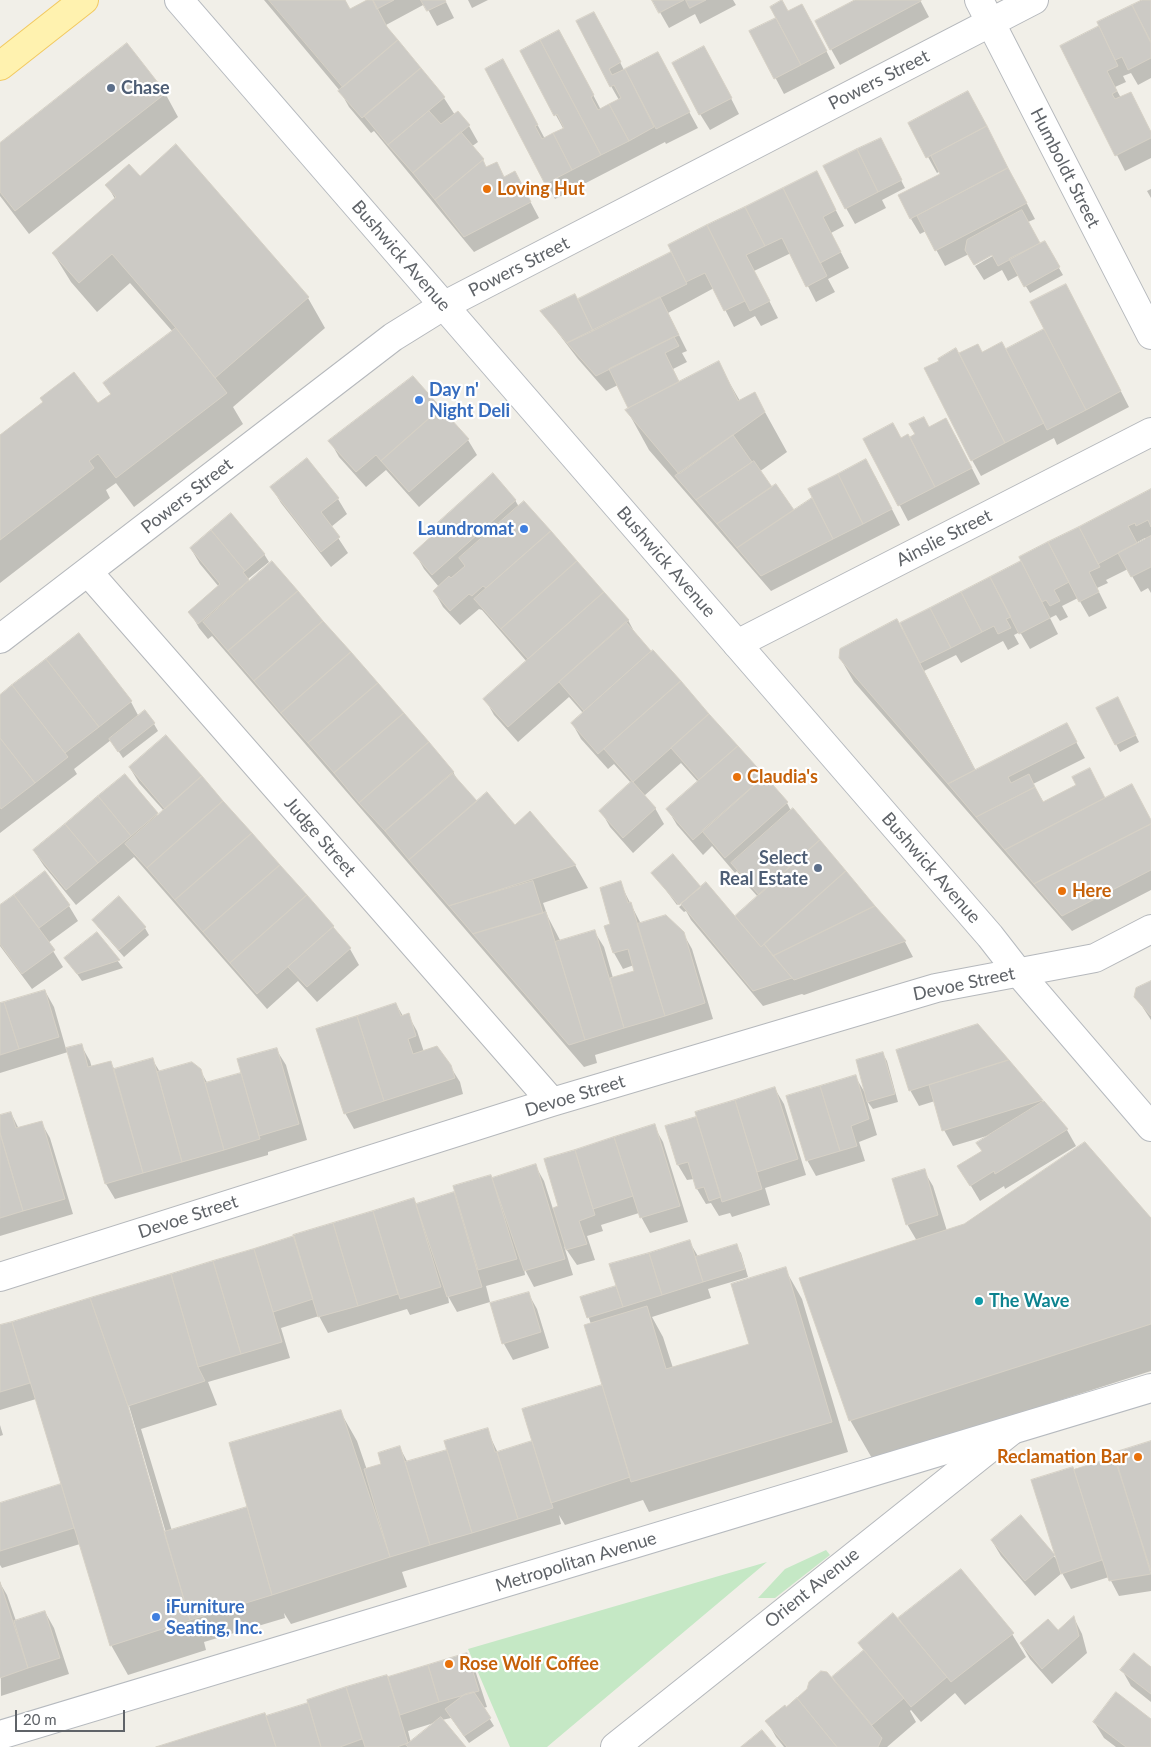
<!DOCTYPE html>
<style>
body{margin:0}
#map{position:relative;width:1151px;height:1747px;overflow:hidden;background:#f1efe8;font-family:Lato,sans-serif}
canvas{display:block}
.scale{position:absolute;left:15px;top:1710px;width:110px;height:22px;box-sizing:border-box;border:2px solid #5f6368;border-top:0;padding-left:6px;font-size:15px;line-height:18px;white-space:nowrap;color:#5f6368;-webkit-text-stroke:4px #fff;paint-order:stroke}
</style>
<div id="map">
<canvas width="1151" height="1747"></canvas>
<div class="scale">20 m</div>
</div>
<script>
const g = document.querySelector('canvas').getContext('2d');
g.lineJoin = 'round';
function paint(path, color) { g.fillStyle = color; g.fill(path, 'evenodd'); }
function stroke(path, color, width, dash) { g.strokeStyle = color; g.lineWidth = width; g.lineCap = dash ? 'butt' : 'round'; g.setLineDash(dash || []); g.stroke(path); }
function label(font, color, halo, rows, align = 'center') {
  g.font = font + ' Lato,sans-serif'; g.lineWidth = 4.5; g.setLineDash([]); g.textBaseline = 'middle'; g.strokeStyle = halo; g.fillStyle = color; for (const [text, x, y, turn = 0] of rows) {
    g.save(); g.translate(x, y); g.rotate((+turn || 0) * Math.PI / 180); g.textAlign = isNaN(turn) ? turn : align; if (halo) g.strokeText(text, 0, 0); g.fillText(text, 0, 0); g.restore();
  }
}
paint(new Path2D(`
 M826 1550 830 1555 775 1598H758L785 1569Z
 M767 1562 547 1747H510L468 1649Z`), '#c5e8c5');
paint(new Path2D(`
 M264 0H345L350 10 370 0H445L454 18 437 26 425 4 386 25 389 32 444 98 455 115 469 126 478 142 471 147 487 168 523 188 539 218 474 252 374 131 371 133 349 107 340 91Z
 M468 0H488L472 8Z
 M653 0H733L736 5 700 24 695 14 669 28Z
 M858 0H920L929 17 840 65 831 49Z
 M1145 0H1151V78L1138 85 1131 73 1123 76 1126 82 1115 87 1121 98 1139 109 1151 132V158L1125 171 1062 46 1100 27 1098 23Z
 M811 21 835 68 784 94 751 32Z
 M603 29 624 70 657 53 698 128 666 144 665 142 555 199 487 70 512 77 545 139 564 130 521 51 568 47 601 110 619 100 611 86Z
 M713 63 739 114 710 130 700 114Z
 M165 93 178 117 29 234 0 196V145Z
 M977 109 1035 219 1028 222 1040 244 1044 242 1063 275 1030 293 1019 275 1008 281 1002 270 984 280 975 266 998 253 969 254 945 266 926 231 920 234 911 219 942 174 940 171 937 173 909 123Z
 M176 146 308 298 325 328 233 407 243 424 134 507 116 483 106 490 110 498 0 583V437L98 405 111 395 105 384 173 332 130 283 97 312 71 282 53 253 115 199 107 185 140 178Z
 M884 147 905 188 882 200 886 208 855 224 846 208Z
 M816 172 844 226 831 233 849 268 828 279 835 292 816 302 791 253 754 271 778 318 761 326 755 316 734 327 714 288 668 313 687 351 682 353 687 362 673 369 680 383 718 363 740 401 755 394 787 452 759 472 793 512 814 498 875 476 900 525 771 591 649 450 627 410 630 409 618 385 606 391 578 359 542 312 578 300 673 252 670 246Z
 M1151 189V198L1147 191Z
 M1066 285 1129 407 1057 445 1054 438 981 476 972 460 959 355 977 346 982 354 1006 351 1046 330Z
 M929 428 955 435 980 484 908 521 865 439 909 438Z
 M468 440 477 455 419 507 386 470 366 487 339 457 330 441Z
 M272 488 338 499 347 514 331 527 348 553 331 567 281 503Z
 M1151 491V593L1148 588 1141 592 1128 569 1106 580 1108 583 1097 588 1107 608 1089 617 1078 598 1062 606 1068 617 1060 621 1056 615 1050 618 1058 634 1030 649 1020 632 1014 635 1019 644 1008 650 1003 641 961 663 956 655 924 671 976 771 1075 740 1085 758 1033 784 1044 803 1098 785 1105 799 1151 821V890L1072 931 854 682 840 658 902 630 904 629 902 624 1023 561ZM1145 538 1146 540 1135 546 1134 544Z
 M515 500 519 507 524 502 628 620 637 637 651 653 652 651 787 803 791 811 793 810 905 942 913 957 804 995 802 994 763 1006 691 920 686 911 684 912 679 907 706 884 734 918 758 897 742 879 737 871 735 873 712 846 703 855 677 825 668 810 698 782 681 763 644 796 655 808 664 824 633 853 610 827 601 811 631 783 614 764 608 769 581 739 572 723 583 713 569 697 518 742 494 715 485 699 527 662 482 610 479 609 460 625 443 607 434 591 439 587 424 569 415 553Z
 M191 549 264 554 269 562 248 579 250 582 453 772 460 784 476 803 575 865 588 888 543 903 548 917 561 942 594 931 604 947 613 978 636 971 634 965 623 969 614 953 606 927 612 925 620 883 641 924 683 933 692 949 713 1019 595 1055 597 1063 584 1067 212 636 208 639 199 628 190 612 219 587 200 564Z
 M79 635 131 702 139 717 154 724 158 731 123 758 111 740 74 769 77 774 0 833V696Z
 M1122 706 1139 742 1120 752 1116 744Z
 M166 736 333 927 350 949 359 965 317 1002 298 981 267 1009 134 857 76 905 44 866 34 851 125 776 158 816 164 811 139 783 130 768Z
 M45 873 69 906 78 921 48 943 63 967 32 989 0 946V907Z
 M653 873 699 887 677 905Z
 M94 920 145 928 149 935 124 957 98 927Z
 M97 933 123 968 82 981 66 958Z
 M1151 982V1020L1136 997Z
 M45 991 54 1007 66 1049 81 1045 90 1061 92 1068 110 1062 115 1070 152 1059 160 1072 200 1070 208 1084 243 1074 276 1049 286 1065 307 1140 268 1152V1155L115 1199 106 1184 68 1052 0 1073V1005Z
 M396 1004 403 1016 408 1015 417 1031 424 1052 450 1066 460 1082 463 1094 354 1129 345 1113Z
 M978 1026 1067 1130 1076 1146 1005 1189 1004 1186 980 1201 959 1166 983 1152 990 1135 953 1146 944 1130 935 1101 919 1106 910 1090Z
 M883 1054 887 1061 898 1102 873 1109 867 1101 877 1135 859 1142 865 1161 816 1176 807 1160 855 1076 865 1093Z
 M775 1089 784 1104 806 1175 765 1188 770 1205 732 1217 730 1213 719 1216 711 1203 706 1204 697 1189 694 1179 687 1180 678 1165 666 1127 698 1117 696 1113Z
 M11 1113 19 1129 41 1122 50 1138 73 1214 0 1236V1117Z
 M654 1126 663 1142 688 1222 650 1233 639 1213 601 1225 603 1231 587 1236 595 1260 577 1265 564 1246 573 1275 534 1287 524 1268 525 1275 486 1286 490 1302 457 1312 448 1296 449 1303 410 1315 407 1309 328 1333 319 1316 281 1328 290 1358 208 1382 217 1405 141 1429 172 1531 246 1509 250 1516 340 1411 357 1441 367 1470 383 1464 400 1448 408 1463 448 1450 487 1430 498 1453 534 1442 604 1385 591 1324 582 1298 619 1293 689 1241 699 1258 736 1246 741 1253 748 1277 708 1289 711 1298 652 1317 663 1337 673 1368 750 1345 785 1269 802 1299 848 1452 649 1512 643 1500 565 1525 559 1515 561 1524 402 1572 407 1587 291 1624 284 1613 285 1618 204 1642 206 1650 128 1675 111 1645 80 1544 2 1568 0 1565V1504L62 1485 36 1399 0 1410V1327L414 1200 417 1205 456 1193 491 1176 492 1179 535 1165 544 1181 553 1209 560 1207ZM127 1399 166 1533H163L125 1400Z
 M924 1171 933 1186 947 1231 965 1225 1151 1220V1371L873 1460 850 1420 917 1241 907 1224Z
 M528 1293 537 1309 549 1348 513 1360 504 1344 491 1304Z
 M0 1425 3 1435 0 1436Z
 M1151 1443V1591L1119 1596 1109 1577 1071 1589 1062 1573 1035 1596 1001 1556 992 1541 1021 1517 1058 1561 1033 1481 1116 1457Z
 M0 1583 7 1595 16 1621 45 1612 54 1628 69 1674 1 1696Z
 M899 1618 1012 1634 1026 1657 965 1705 955 1693 921 1722 911 1710 910 1711 916 1722 887 1747H784L776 1737 767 1721 786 1709 836 1683 833 1677 864 1651 860 1643 901 1624 902 1623Z
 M1074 1618 1082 1634 1087 1653 1052 1684 1030 1659 1021 1644 1058 1632Z
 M466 1654 475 1670 487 1707 483 1708 494 1726 469 1743 451 1718 442 1720 464 1747H161L309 1704 308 1701ZM437 1722 411 1743 408 1731Z
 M1151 1668V1702L1131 1686 1122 1670Z
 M1151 1721V1747H1116L1104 1738 1094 1722Z`), '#0003');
const building = new Path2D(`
 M269 0H345L350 9 367 0H373L387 27 398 40 343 87Z
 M373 0H394L377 9Z
 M421 0H445L446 2 427 11Z
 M652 0H684L659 13Z
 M686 0H706L690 8Z
 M782 0 788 11 802 4 827 51 801 65 770 7Z
 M855 0H921V1L830 50 815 21Z
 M1142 0H1151V42L1132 5Z
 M1132 5 1151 43V58L1128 70 1122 57 1115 60 1097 22Z
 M594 12 621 62 609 69 612 75 625 69 654 127 629 141 609 104 621 98 614 85 610 87 576 21Z
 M776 18 801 65 774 79 749 31Z
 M1099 26 1118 66 1107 71 1117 91 1112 94 1115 99 1131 92 1151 132V138L1115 156 1060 46Z
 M559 30 594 95 591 97 598 110 609 104 629 141 601 155 540 40Z
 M398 40 421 68 362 118 338 91Z
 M540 40 601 155 572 170 553 133 564 128 557 114 554 116 520 51Z
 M127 43 166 93 15 211 0 192V143Z
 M704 46 732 98 699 115 672 63Z
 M658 52 690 112 656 129 625 69Z
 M503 59 538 125 535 126 542 139 553 133 572 170 545 184 485 69Z
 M421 68 445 97 388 145 364 116Z
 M968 91 987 126 926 158 908 123Z
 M429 111 441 124 458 111 470 125 413 173 388 145Z
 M987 126 1008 168 910 219 898 195 940 174 931 156Z
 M461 132 484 159 435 200 413 173Z
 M881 138 902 180 878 192 857 149Z
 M176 144 309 297 215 378 176 328 112 254 79 283 52 253 116 197 105 185 129 164 140 176Z
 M857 149 878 192 845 209 823 166Z
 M483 160 486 167 497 162 504 177 515 171 531 202 464 237 435 200Z
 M1008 168 1027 203 935 251 917 216Z
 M817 171 836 210 823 217 841 252 820 263 783 188Z
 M783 188 827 276 806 287 782 238 765 246 745 207Z
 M745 207 765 246 746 255 770 301 750 311 707 225Z
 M1022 210 1040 243 998 266 992 255 974 265 965 250 967 240Z
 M707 225 745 301 724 311 705 273 686 282 668 245Z
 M1045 241 1060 267 1024 287 1009 259Z
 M671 252 687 284 593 331 578 299Z
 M1066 284 1121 391 1086 410 1030 302Z
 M575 294 593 331 567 343 540 311Z
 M660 297 679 335 674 337 596 376 567 343Z
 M176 328 227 393 116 478 98 454 89 461 94 468 0 540V435L43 402 40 398 74 372 98 403 111 394 103 383Z
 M1044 329 1086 410 1047 430 1006 349Z
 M674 337 679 346 665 353 679 382 628 408 609 369Z
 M1002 342 1044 423 1005 443 959 353 978 344 982 352Z
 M956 348 1005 443 971 461 924 368 939 361 938 359Z
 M719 361 738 401 755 392 765 412 679 474 625 410Z
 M413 376 441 408 381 461 376 455 356 472 328 441Z
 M441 408 469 439 409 492 381 461Z
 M924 417 929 427 946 418 972 468 935 487 910 437 915 434 909 424Z
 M893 423 901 438 908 434 935 487 898 506 863 439Z
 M733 435 752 462 696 500 675 476Z
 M307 458 339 498 321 512 340 537 321 552 270 487Z
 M866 459 892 509 863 524 838 474Z
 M754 461 772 487 717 524 696 500Z
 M493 473 516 500 432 575 413 553 436 532 432 528Z
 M838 474 863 524 833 539 808 489Z
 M776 484 794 510 737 548 717 524Z
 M1151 489V527L1148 520 1136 526 1135 523 1128 526 1137 543 1098 564 1079 527Z
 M812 498 833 539 761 576 737 548Z
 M524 501 551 531 486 588 483 586 472 596 469 594 450 611 433 591 449 576 451 578 465 566 459 558Z
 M231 513 265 554 245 571 211 530Z
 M1079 527 1100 567 1089 572 1099 592 1079 602 1048 542Z
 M211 530 245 571 243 572 249 580 198 624 188 612 220 584 190 548Z
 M551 531 577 561 501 629 474 599Z
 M1151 536V567L1131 577 1118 553Z
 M1048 542 1069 582 1054 590 1060 601 1050 606 1046 600 1042 602 1019 557Z
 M272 561 298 591 228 651 203 622Z
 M577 561 604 592 528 659 501 629Z
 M1021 561 1050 618 1019 634 990 577Z
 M990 577 1011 617 1006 619 1011 628 998 634 994 626 982 632 961 592Z
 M298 591 323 621 254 681 228 651Z
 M604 592 629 620 508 727 483 699Z
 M961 592 982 632 951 648 930 608Z
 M930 608 951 648 920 663 900 623Z
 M897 619 975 770 948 784 839 658 840 649Z
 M323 621 351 652 281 713 254 681Z
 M626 622 651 651 584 711 559 682Z
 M79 633 132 701 99 727 46 659Z
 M653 650 681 681 598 754 571 723Z
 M351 652 378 683 308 743 281 713Z
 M46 659 99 727 65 753 12 685Z
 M681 681 709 714 633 782 604 749Z
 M378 683 404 713 334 773 308 743Z
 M12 685 68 757 35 783 0 738V695Z
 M1118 697 1136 735 1115 745 1096 708Z
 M145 710 155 723 118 752 109 739Z
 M404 713 429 742 359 803 334 773Z
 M709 714 738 746 699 780 671 748Z
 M1067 723 1077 742 1008 777 1011 783 1029 774 1035 787 976 817 948 784Z
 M166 735 202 776 165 809 129 767Z
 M0 738 35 783 1 809 0 807Z
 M429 742 454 772 385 831 359 803Z
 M738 746 765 776 693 840 666 809Z
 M1090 768 1105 798 1005 850 976 817 1035 787 1043 802 1076 785 1072 777Z
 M452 773 477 801 409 860 385 831Z
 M125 774 158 813 131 836 98 796Z
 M202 776 223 801 147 868 125 844Z
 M765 776 788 802 725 858 702 831Z
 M632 781 656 808 623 838 599 811Z
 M1132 784 1151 820V824L1034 884 1005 850Z
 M487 792 515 825 530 811 576 865 449 906 409 860Z
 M98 796 131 836 98 863 65 824Z
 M223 801 252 833 175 900 147 868Z
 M793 808 820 840 759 895 731 863Z
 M65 824 98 863 66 890 33 850Z
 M1151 824V870L1062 916 1034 884Z
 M252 833 280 865 203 932 175 900Z
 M820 840 846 871 761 947 735 916Z
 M673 854 701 887 679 905 651 873Z
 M280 865 307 895 230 963 203 932Z
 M45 871 70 905 39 928 14 895Z
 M846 871 875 906 773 956 764 944Z
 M533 881 543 913 473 934 449 906Z
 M621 881 628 903 631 902 665 1016 624 1028 610 978 634 971 628 949 613 953 604 926 610 924 600 888Z
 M706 882 761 947 764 944 792 978 753 991 681 904Z
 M14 895 55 950 22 974 0 944V905Z
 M307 895 334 926 257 994 230 963Z
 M119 896 146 927 119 950 92 920Z
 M875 906 906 941 794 980 773 956Z
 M546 912 585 1040 569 1045 473 934Z
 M666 915 684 932 705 1003 665 1016 637 924Z
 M333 927 351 948 307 987 288 967Z
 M595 930 624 1028 585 1040 555 942Z
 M97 932 120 960 77 974 64 958Z
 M1151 981V1016L1134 997 1136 988Z
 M45 990 59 1037 19 1049 4 1002Z
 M4 1002 19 1049 0 1055V1003Z
 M396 1003 401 1016 409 1013 416 1036 408 1039 413 1054 437 1046 451 1065 455 1078 384 1101 357 1016Z
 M357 1016 384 1101 344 1114 316 1029Z
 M978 1024 1009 1060 909 1091 896 1050Z
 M82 1044 88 1067 111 1061 143 1173 105 1184 66 1048Z
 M277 1048 299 1124 259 1136 237 1059Z
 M883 1052 895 1094 867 1102 856 1060Z
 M153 1058 182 1162 143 1173 114 1069Z
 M1009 1060 1043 1100 942 1131 929 1085Z
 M192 1062 201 1069 224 1150 182 1162 157 1072Z
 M241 1073 260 1139 224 1150 205 1083Z
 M856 1075 869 1119 851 1126 857 1146 840 1151 820 1086Z
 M820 1086 840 1151 806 1161 786 1096Z
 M775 1087 798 1159 757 1172 735 1100Z
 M735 1100 762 1189 722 1202 695 1112Z
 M1044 1101 1068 1129 995 1174 994 1171 970 1186 957 1166 982 1151 976 1143Z
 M11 1112 16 1128 42 1121 65 1199 23 1211 0 1133V1115Z
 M696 1117 721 1197 709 1201 704 1187 696 1189 688 1162 677 1165 665 1126Z
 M655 1124 680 1206 640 1218 614 1137Z
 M0 1133 23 1211 0 1218Z
 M614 1137 633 1196 593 1209 575 1150Z
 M1085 1142 1151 1218V1324L849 1421 799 1278 964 1224Z
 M575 1150 595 1215 579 1221 587 1244 566 1250 553 1208 558 1206 544 1159Z
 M536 1164 565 1259 524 1271 492 1178Z
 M925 1169 938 1215 906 1225 892 1179Z
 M491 1175 517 1259 478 1270 453 1186Z
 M454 1192 482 1287 447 1297 416 1204Z
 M414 1198 441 1287 400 1299 373 1211Z
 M373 1211 398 1294 358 1306 333 1223Z
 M333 1223 358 1306 318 1317 293 1235Z
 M294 1236 313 1299 273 1312 254 1249Z
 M690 1240 703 1282 662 1295 649 1253Z
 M737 1244 745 1269 703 1282 695 1257Z
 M254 1249 282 1342 241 1354 213 1261Z
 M649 1253 662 1295 623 1307 609 1264Z
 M213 1261 241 1354 198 1367 171 1274Z
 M786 1267 832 1422 631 1482 584 1325 647 1306 666 1369 749 1344 731 1284Z
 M171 1274 198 1367 205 1381 128 1406 90 1298Z
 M616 1286 623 1307 587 1318 580 1297Z
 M529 1292 541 1332 502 1344 490 1303Z
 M90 1298 128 1406 190 1620 110 1646 12 1322Z
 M12 1322 30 1383 0 1392V1325Z
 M602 1385 630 1477 551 1503 522 1409Z
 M341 1410 390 1557 272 1595 229 1443Z
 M488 1428 495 1452H497L518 1519 472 1533 444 1441Z
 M532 1441 553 1508 518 1519 497 1452Z
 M1151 1441V1571L1113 1453Z
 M400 1446 430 1545 390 1557 364 1469 381 1464 378 1453Z
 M447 1450 472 1533 430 1545 405 1462Z
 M1115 1457 1151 1574 1109 1581 1074 1470Z
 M1073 1467 1102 1560 1061 1574 1031 1480Z
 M61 1484 74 1528 0 1551V1503Z
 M247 1507 272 1595 190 1620 164 1532Z
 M1021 1515 1055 1555 1025 1581 991 1540Z
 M961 1569 1014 1633 951 1682 898 1618Z
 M0 1582 28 1668 0 1678Z
 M45 1611 60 1658 28 1668 14 1621Z
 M893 1613 947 1677 911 1707 858 1643Z
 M1074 1616 1079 1636 1042 1669 1020 1643 1048 1619 1058 1630Z
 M864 1650 904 1698 872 1725 832 1677Z
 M467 1653 479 1691 439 1702 428 1665Z
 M1134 1653 1151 1667V1694L1120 1670Z
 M428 1665 439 1702 400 1715 388 1677Z
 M821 1671 827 1672 882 1738 878 1747H837L797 1698 807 1689 809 1682Z
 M387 1675 408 1743 397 1747H365L346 1687Z
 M346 1687 362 1739 340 1747H321L307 1700Z
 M474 1692 491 1718 464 1736 445 1709 465 1694Z
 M1116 1692 1151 1719V1747H1126L1093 1722Z
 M797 1698 837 1747H787L765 1721 785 1705 786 1707Z
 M308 1703 321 1747H276L266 1716Z
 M265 1713 276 1747H156Z
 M441 1717 466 1747H408L406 1745Z
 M762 1730 776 1747H741Z`);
paint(building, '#cccac5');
stroke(building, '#d6d1c6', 1);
const minor = new Path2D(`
 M979 0 1151 335
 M88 572 552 1102
 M0 639 393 337 443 306 1034 0
 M737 644 1151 432
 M0 1277 552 1102 936 988 1095 958 1151 929
 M615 1747 1011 1431`);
const secondary = new Path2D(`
 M179 0 990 936 1018 972 1151 1127
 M0 1735 1151 1388`);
const primary = new Path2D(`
 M0 66 84 0`);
stroke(minor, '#b5b8bc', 30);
stroke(secondary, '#b6babf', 30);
stroke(primary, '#f2c960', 30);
stroke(minor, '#fff', 28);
stroke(secondary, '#fff', 28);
stroke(primary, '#fff2af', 28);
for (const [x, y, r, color] of [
 [111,88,5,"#5c6f8a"],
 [487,189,5,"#e8710a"],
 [419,400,5,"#3f7fe0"],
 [524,529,5,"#3f7fe0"],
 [737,777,5,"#e8710a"],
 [818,868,5,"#5c6f8a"],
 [1062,891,5,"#e8710a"],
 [979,1301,5,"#0f9aa8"],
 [1138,1457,5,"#e8710a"],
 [156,1617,5,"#3f7fe0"],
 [449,1664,5,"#e8710a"]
]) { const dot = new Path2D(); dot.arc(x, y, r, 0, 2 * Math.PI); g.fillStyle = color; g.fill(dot); stroke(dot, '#fff', 2); }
label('18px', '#5f6368', '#fff', [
 ["Powers Street",879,80,-27],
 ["Humboldt Street",1065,168,63],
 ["Bushwick Avenue",401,256,49],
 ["Powers Street",519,267,-27],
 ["Powers Street",187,496,-38],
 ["Ainslie Street",944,538,-27],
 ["Bushwick Avenue",666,562,49],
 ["Judge Street",320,837,49],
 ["Bushwick Avenue",931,868,49],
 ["Devoe Street",964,984,-12],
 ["Devoe Street",575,1096,-17],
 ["Devoe Street",188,1217,-18],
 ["Metropolitan Avenue",576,1562,-17],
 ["Orient Avenue",812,1588,-39]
]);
label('bold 18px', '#4e5e75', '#fff', [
 ["Chase",121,88],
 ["Select",808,858,"right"],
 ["Real Estate",808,879,"right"]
], 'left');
label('bold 18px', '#c56008', '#fff', [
 ["Loving Hut",497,189],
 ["Claudia's",747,777],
 ["Here",1072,891],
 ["Reclamation Bar",1128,1457,"right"],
 ["Rose Wolf Coffee",459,1664]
], 'left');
label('bold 18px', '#366cbe', '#fff', [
 ["Day n'",429,390],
 ["Night Deli",429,411],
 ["Laundromat",514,529,"right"],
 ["iFurniture",166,1607],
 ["Seating, Inc.",166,1628]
], 'left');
label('bold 18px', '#0d838f', '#fff', [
 ["The Wave",989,1301]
], 'left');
</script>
